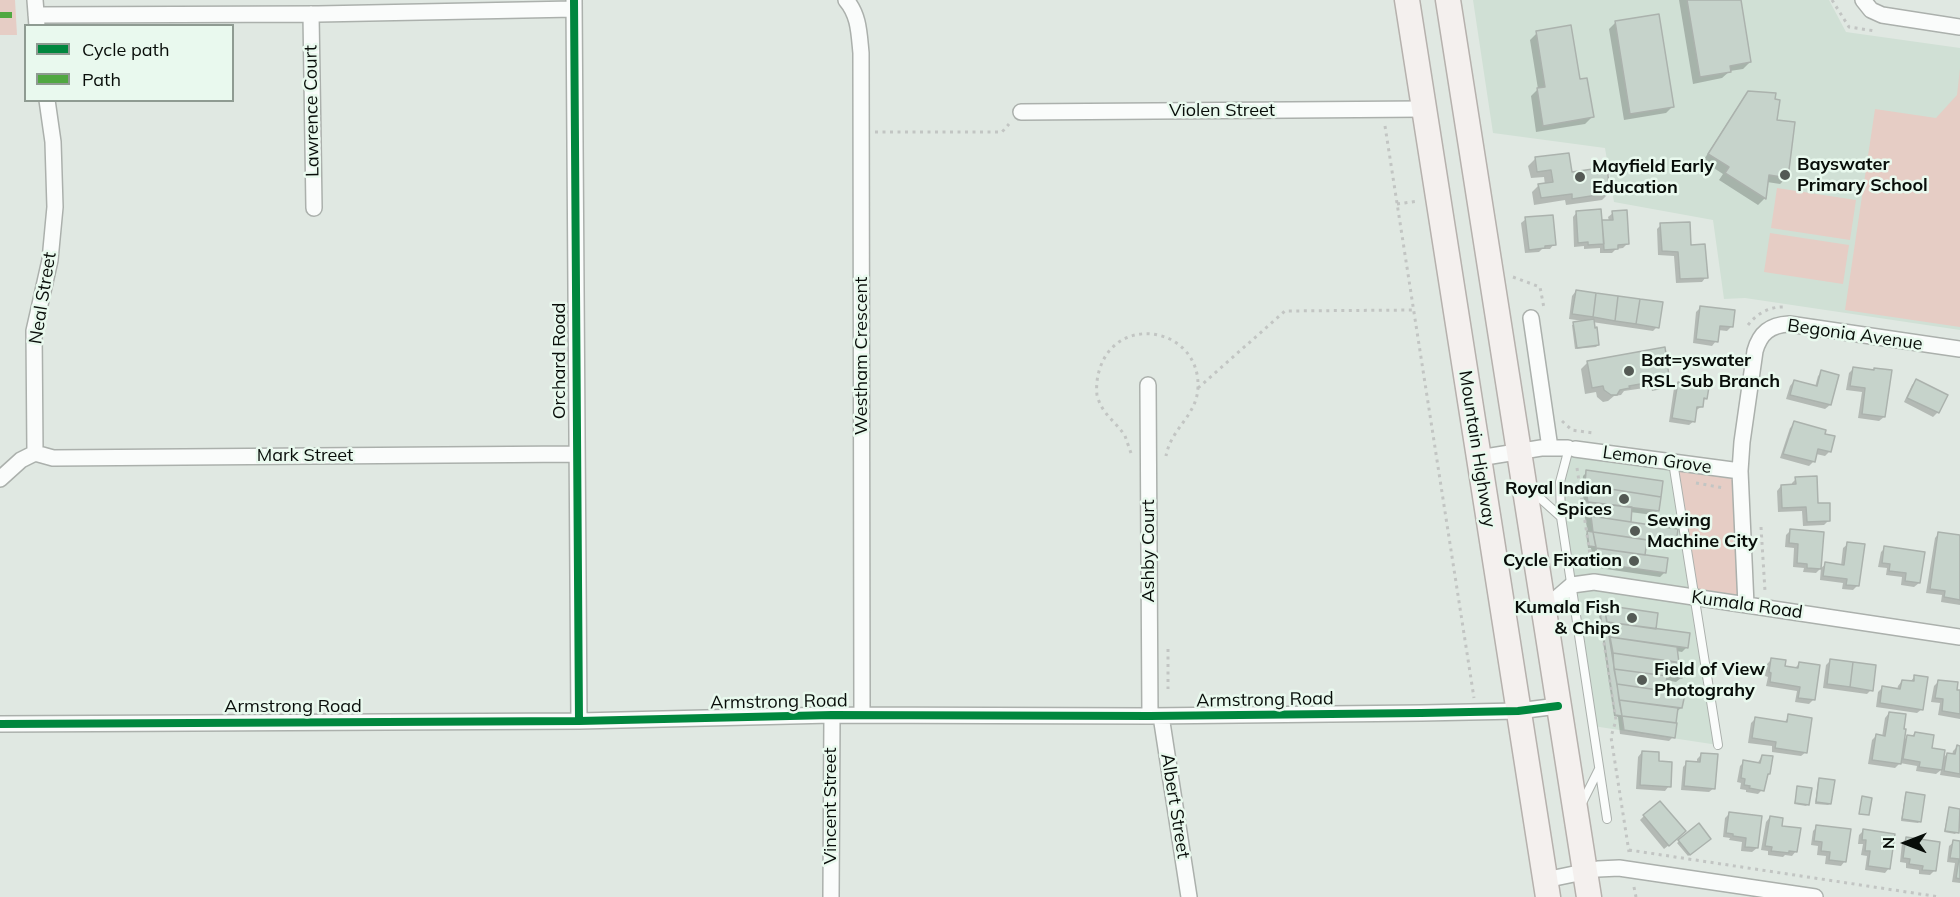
<!DOCTYPE html>
<style>
body{margin:0}
#map{position:relative;width:1960px;height:897px;overflow:hidden;background:#e0e8e2;font-family:Mulish,sans-serif}
canvas{display:block}
.legend{position:absolute;left:24px;top:24px;width:210px;height:78px;box-sizing:border-box;background:#e9f9ee;border:2px solid #8f9b92;margin:0;padding:8px 10px;list-style:none;font-size:18px;color:#080d09}
.legend li{display:flex;align-items:center;gap:12px;height:30px}
.legend b{width:30px;border:2px solid #8f9b92}
.north{position:absolute;left:1876px;top:813px;width:60px;height:60px;-webkit-text-stroke:4px #e9f9ee;paint-order:stroke;rotate:270deg;font-size:16px;font-weight:700;line-height:24px;text-align:center;color:#080d09}
.north::after{content:'';display:block;margin:auto;width:21px;height:27px;background:#080d09;clip-path:polygon(50% 0,100% 100%,50% 72%,0 100%)}
</style>
<div id="map">
<canvas width="1960" height="897"></canvas>
<ul class="legend">
<li><b style="height:8px;background:#00873e"></b>Cycle path</li>
<li><b style="height:8px;background:#50a841"></b>Path</li>
</ul>
<div class="north">N</div>
</div>
<script>
const g = document.querySelector('canvas').getContext('2d');
g.lineJoin = 'round';
function paint(path, color) { g.fillStyle = color; g.fill(path, 'evenodd'); }
function stroke(path, color, width, dash) { g.strokeStyle = color; g.lineWidth = width; g.lineCap = dash ? 'butt' : 'round'; g.setLineDash(dash || []); g.stroke(path); }
function label(font, color, halo, rows, align = 'center') {
  g.font = font + ' Mulish,sans-serif'; g.lineWidth = 5; g.setLineDash([]); g.textBaseline = 'middle'; g.strokeStyle = halo; g.fillStyle = color; for (const [text, x, y, turn = 0] of rows) {
    g.save(); g.translate(x, y); g.rotate((+turn || 0) * Math.PI / 180); g.textAlign = isNaN(turn) ? turn : align; if (halo) g.strokeText(text, 0, 0); g.fillText(text, 0, 0); g.restore();
  }
}
paint(new Path2D(`
 M1473 0H1829L1846 32 1960 48V330L1745 298 1724 299 1713 220 1614 202 1605 148 1493 133Z
 M1568 448 1673 462 1718 745 1593 726 1560 493Z`), '#d0e0d5');
paint(new Path2D(`
 M0 0H15L17 35H0Z
 M1960 68V327L1845 310 1875 109 1936 118 1957 95Z
 M1777 188 1856 200 1850 240 1771 228Z
 M1770 233 1849 245 1843 284 1764 272Z
 M1673 462 1740 471 1746 605 1695 598Z`), '#e6cdc5');
paint(new Path2D(`
 M1679 0H1739L1750 62 1743 69 1730 71 1722 78 1693 84Z
 M1616 22 1673 106 1666 113 1624 120 1609 29Z
 M1537 33 1592 117 1585 124 1536 132 1531 96 1538 89 1530 40Z
 M1749 92 1775 121 1787 177 1780 184 1767 182 1765 198 1758 205 1719 180 1723 174 1703 161 1742 100Z
 M1535 159 1570 174 1609 193 1602 200 1566 205 1565 200 1534 205 1532 192 1539 185H1545L1544 177 1531 178 1528 166Z
 M1577 212 1600 222 1609 221 1608 217 1613 213 1627 244 1623 248 1616 249 1612 253H1600V248L1584 249V246L1574 247 1573 217Z
 M1526 219 1554 244 1550 249H1542L1539 252 1525 253 1521 223Z
 M1661 225 1690 247 1706 277 1702 282 1676 283 1674 256 1658 255 1657 229Z
 M1576 291 1657 327 1653 331 1592 322 1598 345 1596 347 1575 349 1572 325 1584 321 1569 319 1572 296Z
 M1701 307 1731 327 1727 331 1718 330 1716 341 1712 346 1693 343 1696 312Z
 M1588 362 1669 382 1662 389 1652 391 1651 387 1624 391 1621 395 1614 396 1608 401 1603 402 1597 397 1596 392 1585 394 1581 369Z
 M1853 369 1884 417 1879 421 1858 418 1862 392 1846 390 1849 373Z
 M1822 372 1830 405 1825 409 1786 399 1790 386 1794 381 1815 387 1818 376Z
 M1916 381 1938 412 1933 417 1904 402 1912 385Z
 M1679 384 1706 398 1702 401 1701 407 1695 411 1694 421 1689 425 1669 422 1674 388Z
 M1795 423 1833 437 1829 452 1825 456 1816 454 1814 461 1809 466 1780 458 1790 428Z
 M1587 472 1658 510 1653 515 1630 512 1629 523 1675 543 1670 548 1645 544 1643 556 1665 572 1660 577 1599 568 1593 562 1591 548H1588L1586 534 1588 532 1582 504 1584 502 1582 490 1583 476Z
 M1796 479 1829 520 1824 525 1803 526 1802 511 1778 512 1777 491 1781 486H1792V483Z
 M1790 531 1820 569 1816 573 1803 572 1804 568 1793 567 1794 548 1785 547 1786 535Z
 M1939 533 1960 536V605L1941 602 1942 595 1926 593 1935 538Z
 M1848 544 1857 586 1853 590 1842 589 1843 583 1820 580 1821 568 1826 564 1841 566 1843 548Z
 M1885 548 1919 583 1914 587 1901 585 1902 577 1886 575 1887 568 1878 567 1881 552Z
 M1599 606 1657 615 1654 630 1686 648 1682 652 1676 651 1681 678 1676 682 1665 680 1664 692 1681 708 1676 712 1673 737 1669 741 1620 734 1618 717 1614 716 1598 608Z
 M1772 659 1783 668H1795L1799 664 1813 700 1809 704 1795 702 1797 691 1766 686 1768 677 1765 676 1767 664Z
 M1831 660 1871 690 1867 694 1823 688 1826 665Z
 M1915 676 1922 709 1917 713 1876 707 1878 692 1883 687 1897 690 1898 686 1902 681 1910 682Z
 M1938 682 1955 691 1960 692V719L1938 715 1940 703 1931 702 1934 686Z
 M1889 713 1903 741 1907 737H1911L1915 733 1942 759 1947 754 1952 755 1953 751 1957 747H1960V778L1940 775 1941 770 1936 774 1916 771 1917 766 1900 763 1895 768 1868 764 1872 740 1876 736 1882 737 1885 718Z
 M1789 716 1806 752 1801 756 1772 752V746L1748 743 1751 723 1756 718 1784 723Z
 M1642 752 1657 762 1669 786 1665 791 1636 789 1638 757Z
 M1702 754 1714 788 1709 792 1681 790 1683 767 1687 763 1697 764V759Z
 M1762 756 1769 774 1766 777 1762 790 1758 794 1746 792V790L1740 789 1741 783 1737 782 1740 766 1744 762 1757 764Z
 M1820 779 1830 804 1828 805 1815 804 1818 781Z
 M1798 788 1808 804 1806 806 1794 804Z
 M1906 794 1920 821 1918 823 1901 821 1905 795Z
 M1949 809 1960 810 1957 832 1955 834 1944 832Z
 M1730 813 1757 848 1752 852 1741 851 1742 842 1729 840 1730 838 1723 837 1725 818Z
 M1644 816 1680 836 1664 849 1640 820Z
 M1770 817 1780 827 1796 851 1792 856 1785 855 1783 857 1768 855V851L1761 850 1766 822Z
 M1699 826 1709 839 1688 856 1677 843Z
 M1817 827 1845 861 1841 866 1825 864 1826 856 1817 855 1818 846 1811 845 1813 831Z
 M1864 830 1889 868 1885 873 1865 870 1867 856 1861 855 1863 844H1858L1859 835Z
 M1907 838 1934 871 1930 875 1919 874V870L1906 868V863L1900 862 1902 843Z
 M1954 842 1960 843V883L1952 882 1955 863 1947 862 1949 846Z`), '#0003');
const building = new Path2D(`
 M1687 0H1741L1751 62 1730 66 1731 72 1700 77Z
 M1659 14 1674 107 1630 114 1615 21Z
 M1571 25 1580 79 1587 78 1594 117 1543 126 1537 88 1545 87 1536 31Z
 M1748 91 1776 93 1775 99 1780 100 1777 120 1795 122 1788 178 1769 175 1766 199 1725 173 1729 167 1708 154Z
 M1569 153 1572 172 1607 167 1610 193 1572 199V194L1541 198 1538 184 1553 182 1551 170 1537 172 1535 157Z
 M1601 209 1604 244 1588 245V242L1578 243 1576 211Z
 M1627 210 1629 244 1618 245V249L1604 250 1602 220H1613L1612 211Z
 M1553 215 1556 245 1545 246V248L1529 250 1525 217Z
 M1690 222 1691 245 1705 244 1708 278 1680 279 1678 252 1662 251 1660 223Z
 M1576 290 1596 293 1593 317 1572 314Z
 M1596 293 1618 296 1615 321 1593 317Z
 M1618 296 1640 299 1636 324 1615 321Z
 M1640 299 1663 302 1659 328 1636 324Z
 M1700 306 1735 310 1733 327 1720 326 1718 342 1696 339Z
 M1594 319 1595 328 1597 327 1599 345 1577 348 1573 322Z
 M1665 347 1670 383 1658 385V381L1629 386 1630 388 1620 390 1617 395H1611L1604 390 1603 386 1592 388 1587 361Z
 M1853 367 1874 370V368L1892 370 1885 417 1862 414 1865 388 1850 386Z
 M1821 370 1839 375 1831 405 1790 395 1794 380 1817 386Z
 M1916 379 1948 395 1939 413 1907 398Z
 M1678 382 1709 387 1707 399 1704 398 1703 407H1697L1695 422 1672 418Z
 M1794 421 1826 430 1825 434 1835 436 1831 452 1818 449 1815 462 1783 454Z
 M1586 470 1663 481 1661 497 1585 485Z
 M1817 476 1818 503H1830V521L1807 522 1806 507 1782 508 1781 485 1796 484 1795 477Z
 M1585 485 1661 497 1659 511 1588 502Z
 M1583 501 1588 502 1591 516 1585 515Z
 M1588 502 1632 507 1631 522 1591 516Z
 M1591 516 1678 529 1676 544 1593 532Z
 M1790 529 1824 532 1821 569 1807 568V564L1797 563 1798 544 1789 543Z
 M1587 531 1593 532 1596 547 1589 546Z
 M1593 532 1647 540 1645 555 1596 548Z
 M1938 532 1960 535V600L1944 597 1945 591 1930 589Z
 M1847 542 1865 544 1859 586 1846 585 1847 579 1823 576 1825 562 1844 565Z
 M1884 546 1925 552 1920 583 1905 581 1906 573 1889 571 1890 564 1882 563Z
 M1596 548 1668 558 1666 573 1603 564 1597 557Z
 M1599 605 1610 606 1605 611 1622 716 1615 715Z
 M1610 606 1658 613 1656 629 1607 622 1605 611Z
 M1607 622 1690 633 1688 648 1610 637Z
 M1610 637 1677 647 1679 663 1613 653Z
 M1613 653 1683 663 1682 678 1614 669Z
 M1771 658 1786 660 1785 666 1798 668 1799 662 1820 665 1815 700 1798 698 1800 687 1770 682 1771 673 1769 672Z
 M1830 659 1853 662 1850 687 1827 684Z
 M1853 662 1876 665 1873 691 1850 687Z
 M1614 669 1667 676 1665 691 1617 684Z
 M1914 675 1928 677 1923 710 1880 703 1882 686 1900 689 1902 680 1914 681Z
 M1938 680 1958 682 1957 690H1960V714L1942 711 1943 699 1935 698Z
 M1617 684 1685 694 1682 708 1619 700Z
 M1619 700 1678 708 1676 723 1622 716Z
 M1889 712 1906 714 1904 729H1906L1901 764 1872 760 1876 734 1885 736Z
 M1788 714 1812 718 1807 753 1775 748 1776 742 1752 738 1755 717 1787 722Z
 M1622 716 1677 723 1675 738 1624 730Z
 M1915 732 1934 735 1932 748 1945 750 1942 770 1919 767 1920 762 1903 759 1907 735 1914 736Z
 M1957 745 1960 746V774L1944 771 1947 753 1955 754Z
 M1642 751 1659 752V761L1672 762 1671 787 1640 785Z
 M1701 753 1718 754 1715 789 1684 786 1686 761 1700 762Z
 M1762 755 1773 756 1770 774H1768L1764 791 1749 788 1750 786 1744 785 1745 779 1741 778 1743 760 1760 763Z
 M1819 778 1835 780 1831 804 1816 802Z
 M1797 786 1812 788 1809 805 1795 803Z
 M1906 792 1925 795 1921 822 1902 819Z
 M1862 796 1872 798 1869 815 1859 814Z
 M1660 801 1686 831 1669 846 1643 815Z
 M1949 807 1960 809 1959 833 1945 831Z
 M1729 812 1762 816 1758 848 1745 847 1746 838 1733 836V834L1726 833Z
 M1770 816 1783 818 1782 826 1801 828 1797 852 1789 851V853L1771 851 1772 847 1765 846Z
 M1699 823 1711 839 1690 855 1678 840Z
 M1816 825 1851 829 1846 862 1829 860 1830 852 1821 851 1822 842 1814 841Z
 M1863 829 1895 834 1890 869 1868 866 1870 851H1865L1866 840H1862Z
 M1906 837 1940 842 1936 871 1922 870 1923 866 1909 864 1910 859 1903 858Z
 M1953 840 1960 841V879L1956 878 1959 859 1950 858Z`);
paint(building, '#c6d3cb');
stroke(building, '#abb2ad', 1.5);
const lane = new Path2D(`
 M1569 448 1560 482 1561 517 1607 819
 M1673 462 1718 745
 M1531 490 1561 517
 M1581 805 1599 769`);
const street = new Path2D(`
 M35 0 37 26
 M574 0 579 721
 M846 0C859 15 859 33 861 53L862 715
 M1863 0 1871 10 1882 15 1960 27
 M311 14 314 208
 M36 15 318 14 574 9
 M1021 112 1424 109
 M1531 318 1550 448
 M1148 385 1150 716
 M1575 449 1740 471
 M35 453 53 458 576 454
 M1479 458 1541 448H1568
 M0 479 21 460 35 453 34 331 50 260 55 207 53 142 47 100
 M1746 605 1740 471 1742 442 1755 351C1760 333 1770 325 1789 324L1960 349
 M1543 610 1572 585 1594 582 1960 637
 M1161 716 1189 897
 M0 724 579 721 832 715 1150 716 1421 713 1518 711 1558 706
 M1545 880 1598 869 1619 868 1815 897
 M831 897 832 715`);
const primary = new Path2D(`
 M1407 0 1548 897
 M1448 0 1589 897`);
stroke(lane, '#abb0ac', 10);
stroke(street, '#abb0ac', 18);
stroke(primary, '#b6b1ad', 27);
stroke(new Path2D(`
 M1832 0 1849 27 1875 31
 M1385 126 1474 698
 M875 132H1002L1009 124
 M1397 204 1419 201
 M1513 277 1540 287 1544 308
 M1748 325C1757 313 1771 306 1786 307
 M1198 388 1285 311 1413 310
 M1562 421 1572 430 1593 433
 M1131 453C1129 448 1127 441 1125 436 1115 420 1102 415 1097 395 1096 386 1097 377 1100 368 1119 312 1200 329 1198 387 1197 416 1171 428 1166 456
 M1577 468 1592 568
 M1696 483 1724 488
 M1761 527 1765 591
 M1597 598 1616 720 1611 737 1629 852
 M1168 649V689
 M1629 850 1940 897
 M1634 887 1636 897`), '#c2c5c3', 3, [3, 4.5]);
stroke(lane, '#fafcfb', 8);
stroke(street, '#fafcfb', 15);
stroke(primary, '#f4f0ee', 24);
stroke(new Path2D(`
 M0 15H18`), '#50a841', 6, [12, 6]);
stroke(new Path2D(`
 M574 0 579 721
 M0 724 579 721 832 715 1150 716 1421 713 1518 711 1558 706`), '#00873e', 8);
for (const [x, y, r, color] of [
 [1785,175,6,"#545a55"],
 [1580,177,6,"#545a55"],
 [1629,371,6,"#545a55"],
 [1624,499,6,"#545a55"],
 [1635,531,6,"#545a55"],
 [1634,561,6,"#545a55"],
 [1632,618,6,"#545a55"],
 [1642,680,6,"#545a55"]
]) { const dot = new Path2D(); dot.arc(x, y, r, 0, 2 * Math.PI); g.fillStyle = color; g.fill(dot); stroke(dot, '#e9f9ee', 2); }
label('18px', '#080d09', '#e9f9ee', [
 ["Lawrence Court",312,111,-91],
 ["Violen Street",1222,111],
 ["Neal Street",43,298,-81],
 ["Begonia Avenue",1855,335,8],
 ["Westham Crescent",862,356,-90],
 ["Orchard Road",560,361,-90],
 ["Mountain Highway",1477,449,81],
 ["Mark Street",305,456],
 ["Lemon Grove",1657,460,8],
 ["Ashby Court",1149,551,-90],
 ["Kumala Road",1747,605,8],
 ["Armstrong Road",1265,700,-1],
 ["Armstrong Road",779,702,-1],
 ["Armstrong Road",293,707],
 ["Vincent Street",831,806,-90],
 ["Albert Street",1175,806,81]
]);
label('bold 18px', '#080d09', '#e9f9ee', [
 ["Bayswater",1797,165],
 ["Primary School",1797,186],
 ["Mayfield Early",1592,167],
 ["Education",1592,188],
 ["Bat=yswater",1641,361],
 ["RSL Sub Branch",1641,382],
 ["Royal Indian",1612,489,"right"],
 ["Spices",1612,510,"right"],
 ["Sewing",1647,521],
 ["Machine City",1647,542],
 ["Cycle Fixation",1622,561,"right"],
 ["Kumala Fish",1620,608,"right"],
 ["& Chips",1620,629,"right"],
 ["Field of View",1654,670],
 ["Photograhy",1654,691]
], 'left');
</script>
